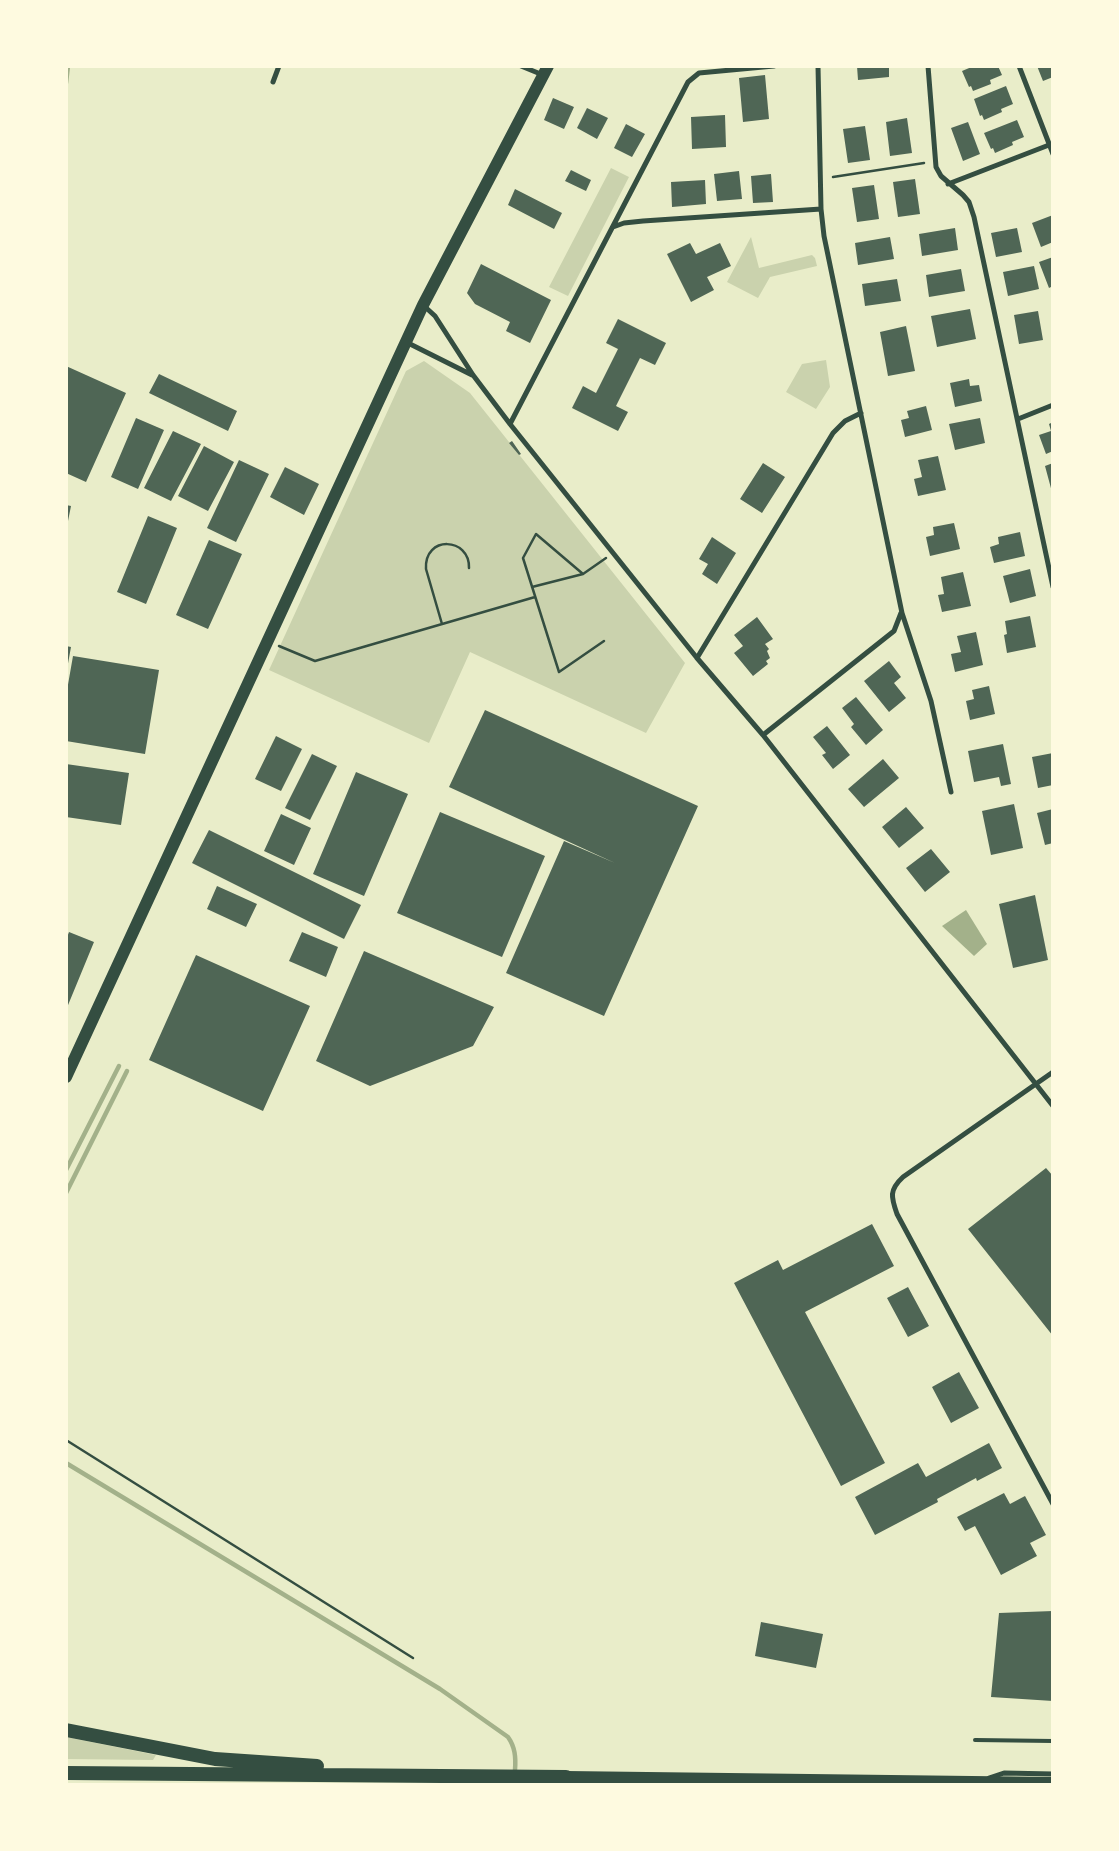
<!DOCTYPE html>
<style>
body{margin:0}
#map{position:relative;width:1119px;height:1851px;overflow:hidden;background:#e9edc9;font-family:Jost,sans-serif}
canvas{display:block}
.frame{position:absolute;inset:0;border:68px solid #fefae0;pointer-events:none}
</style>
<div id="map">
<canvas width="1119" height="1851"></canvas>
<div class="frame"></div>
</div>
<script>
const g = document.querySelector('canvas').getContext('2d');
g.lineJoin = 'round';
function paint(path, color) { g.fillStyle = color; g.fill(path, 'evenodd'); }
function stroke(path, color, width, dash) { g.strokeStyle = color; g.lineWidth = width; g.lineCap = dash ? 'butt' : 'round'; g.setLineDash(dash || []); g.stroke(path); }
paint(new Path2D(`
 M611 168 629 177 568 296 549 287Z
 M751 237 759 268 812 255 815 258 817 266 770 277 758 298 727 282Z
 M826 360 830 387 816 409 786 392 802 364Z
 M424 361 470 393 685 663 646 733 470 652 429 743 269 670 406 371Z
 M66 1737 156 1755 153 1760 66 1759Z`), '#cad2ad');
paint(new Path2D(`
 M966 910 987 944 974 956 942 926Z`), '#a3b18a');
stroke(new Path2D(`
 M66 83 68 66
 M66 1170 119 1066
 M66 1193 127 1071
 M66 1463 440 1689 508 1737C515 1747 516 1757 515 1770`), '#a3b18a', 4.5);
paint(new Path2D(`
 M857 66H889V77L858 80Z
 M974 66H998L1002 75 990 80 991 84 973 91 971 86 969 87 962 71Z
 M1037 66H1053V77L1043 81Z
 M765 75 769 119 743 122 739 78Z
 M1006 86 1013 104 1001 109 1002 112 984 120 982 115 980 116 974 99Z
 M553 98 574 107 564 129 544 120Z
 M587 108 608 118 597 139 577 128Z
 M725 115 726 147 692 149 691 117Z
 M907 118 912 153 890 156 886 122Z
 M1017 120 1024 137 1012 142 1013 145 995 153 993 148 991 149 984 133Z
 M968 122 980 154 963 161 951 128Z
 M626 124 645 134 632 157 614 148Z
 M865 126 870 160 848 163 843 129Z
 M571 170 591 180 586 191 565 181Z
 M739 171 742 199 717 201 714 174Z
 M771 174 773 202 753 203 751 176Z
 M915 179 920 214 898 217 893 182Z
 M705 180 706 204 672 207 671 182Z
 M874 185 879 219 857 222 852 188Z
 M515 189 562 213 554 229 508 205Z
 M1053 215V242L1041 247 1032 223Z
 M955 228 958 250 922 256 919 234Z
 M1017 228 1022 252 996 257 991 233Z
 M890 237 894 259 858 265 855 243Z
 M690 243 696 254 720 243 731 266 707 277 714 290 691 302 667 254Z
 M1053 257V286L1049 288 1039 262Z
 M481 264 551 300 530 343 506 331 510 322 475 304 467 293Z
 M1034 266 1039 289 1008 296 1003 272Z
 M961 269 965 291 929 297 926 275Z
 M897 279 901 301 865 306 862 284Z
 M970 309 976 339 937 347 931 316Z
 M1038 311 1043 340 1019 344 1014 315Z
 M618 319 666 343 655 365 640 358 616 406 628 412 618 431 572 408 583 386 596 393 618 349 606 343Z
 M906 326 915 371 888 376 880 332Z
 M66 366 126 393 86 482 66 473Z
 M159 374 237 411 228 431 149 393Z
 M969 379 970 386 979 385 982 401 955 407 950 383Z
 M926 406 932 430 905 437 901 420 909 418 907 411Z
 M136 418 164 430 138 489 111 477Z
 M980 418 985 443 955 450 949 424Z
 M1053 422V451L1046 454 1039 435 1051 431 1049 424Z
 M173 431 201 444 171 501 144 488Z
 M512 441 521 454 519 455 509 443Z
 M204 446 234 462 208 511 178 496Z
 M938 456 946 490 918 496 914 479 922 477 918 460Z
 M239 460 269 474 236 542 207 528Z
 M763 463 785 477 762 513 740 499Z
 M1053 463V492H1052L1045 466Z
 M285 467 319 484 304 515 270 497Z
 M66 505 71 506 67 526H66Z
 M148 516 177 528 146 604 117 592Z
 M954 523 960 549 930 556 926 537 934 535 933 527Z
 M1020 532 1025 556 994 563 990 547 999 544 998 537Z
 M712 537 736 553 717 584 702 574 708 564 699 559Z
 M209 540 242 554 208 629 176 615Z
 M1030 569 1036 596 1010 603 1003 576Z
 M963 572 971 606 942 612 938 595 944 594 941 577Z
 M1030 616 1036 647 1007 653 1004 635 1007 634 1005 621Z
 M757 617 773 639 765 644 769 649 767 651 770 658 766 661 768 664 753 676 734 653 743 646 734 635Z
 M976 632 983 665 955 672 951 654 961 652 957 636Z
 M66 646 71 647 67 669 66 668Z
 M73 656 159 670 145 754 66 741V696Z
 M889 661 901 677 894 683 906 698 889 712 864 681Z
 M989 686 995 714 970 720 966 701 974 699 972 690Z
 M856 697 883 730 866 745 851 727 854 724 842 708Z
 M485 710 698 806 604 1016 506 973 564 841 615 863 449 787Z
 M827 726 850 755 833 769 822 755 826 753 813 737Z
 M276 736 302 749 281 791 255 779Z
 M1003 744 1011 784 1001 786 999 777 974 782 968 751Z
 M1053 753V785L1038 788 1032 757Z
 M312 754 337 766 310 820 285 808Z
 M883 759 899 778 864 807 848 789Z
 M66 764 129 773 121 825 66 817Z
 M356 772 408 794 364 896 313 874Z
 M1014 804 1023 848 991 855 982 811Z
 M906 807 924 828 899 848 882 827Z
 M1053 809V843L1045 845 1037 813Z
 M440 812 545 856 502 957 397 913Z
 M281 814 311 828 294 865 264 851Z
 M209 830 361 905 344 939 192 863Z
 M931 849 950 872 925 892 906 868Z
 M217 886 257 904 246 927 207 909Z
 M1035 895 1048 960 1013 968 999 904Z
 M69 932 94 942 66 1010V940Z
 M302 932 338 947 326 977 289 961Z
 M364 951 494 1007 473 1046 370 1086 316 1061Z
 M196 955 310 1006 263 1111 149 1060Z
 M1046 1168 1053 1176V1336L968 1229Z
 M872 1224 894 1266 805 1312 885 1463 841 1486 734 1283 778 1260 783 1270Z
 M908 1287 929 1326 908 1337 887 1298Z
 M959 1372 979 1408 951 1423 932 1387Z
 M989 1443 1002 1468 977 1481 976 1478 937 1499 938 1502 875 1535 855 1497 918 1463 926 1477Z
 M1004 1493 1010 1504 1025 1496 1046 1535 1030 1543 1037 1556 1001 1575 975 1526 965 1531 957 1517Z
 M1053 1611V1701L991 1697 999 1613Z
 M761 1622 823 1634 816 1668 755 1656Z`), '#4f6655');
stroke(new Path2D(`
 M833 177 924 163
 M583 574 536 534 523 558 559 672 604 641
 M532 587 583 574 606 558
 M442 624 426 569C424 535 470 537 469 568
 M279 646 315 661 535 597
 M66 1440 413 1658`), '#344e41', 2.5);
stroke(new Path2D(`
 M975 1740 1053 1741`), '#344e41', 4);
stroke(new Path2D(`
 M521 66 543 75
 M818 66 821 209 824 236 902 613 931 701 951 792
 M928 66 936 167 941 176 963 195 969 202 974 217 1053 587
 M1019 66 1053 154
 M273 82 279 66
 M948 184 1049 145
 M613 227 624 223 643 221 821 209
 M423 305 435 316 473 375 510 424 697 658 763 735 1053 1106
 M406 342 472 375
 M1018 419 1053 405
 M510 424 688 82 699 73 774 66
 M697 658 833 433 845 421 861 413
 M763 735 894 631 901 613
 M1053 1072 903 1177C889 1190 891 1197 897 1214L1053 1504
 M989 1778 1004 1773 1053 1774`), '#344e41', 5);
stroke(new Path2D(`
 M66 1077 423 305 548 66
 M529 1785 566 1777 1053 1783`), '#344e41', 12);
stroke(new Path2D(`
 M66 1730 215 1759 317 1766
 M66 1773 566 1777`), '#344e41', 14);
</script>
